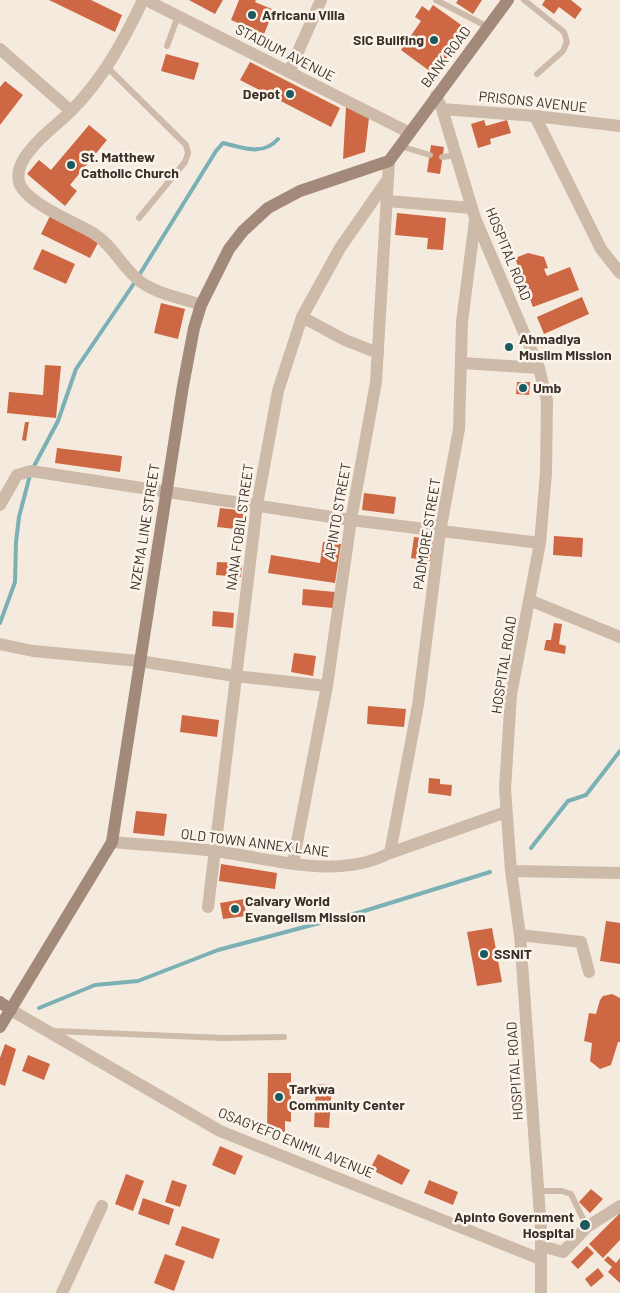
<!DOCTYPE html>
<style>
body{margin:0}
canvas{display:block;background:#f4eade}
</style>
<canvas width="620" height="1293"></canvas>
<script>
const g = document.querySelector('canvas').getContext('2d');
g.lineJoin = 'round';
function stroke(path, color, width, dash) { g.strokeStyle = color; g.lineWidth = width; g.lineCap = dash ? 'butt' : 'round'; g.setLineDash(dash || []); g.stroke(path); }
function paint(path, color) { g.fillStyle = color; g.fill(path, 'evenodd'); }
function label(font, color, halo, rows, align = 'center') {
  g.font = font + ' Barlow,sans-serif'; g.lineWidth = 5; g.setLineDash([]); g.textBaseline = 'middle'; g.strokeStyle = halo; g.fillStyle = color; for (const [text, x, y, turn = 0] of rows) {
    g.save(); g.translate(x, y); g.rotate((+turn || 0) * Math.PI / 180); g.textAlign = isNaN(turn) ? turn : align; if (halo) g.strokeText(text, 0, 0); g.fillText(text, 0, 0); g.restore();
  }
}
stroke(new Path2D(`
 M33 468 58 421 76 369 133 285 216 151 223 143C242 147 262 157 278 139
 M0 623 15 582 16 542 19 517 30 475
 M531 848 568 801 586 795 620 751
 M39 1008 95 985 138 981 218 950 361 912 490 872`), '#7bb0b4', 4);
paint(new Path2D(`
 M49 0H91L122 15 115 32Z
 M189 0H223L215 14Z
 M239 0H256L255 2 274 10 264 34 231 20Z
 M458 0H482L473 14 456 3Z
 M545 0H571L582 9 575 19 559 7 554 14 542 5Z
 M433 5 467 29 435 75 401 50 421 21 415 17 422 6 429 11Z
 M166 54 199 63 194 80 161 71Z
 M250 62 340 108 331 127 240 80Z
 M5 81 23 95 0 125V87Z
 M346 107 369 118 365 152 343 159Z
 M484 120 486 126 507 120 511 133 490 139 491 144 478 148 471 124Z
 M89 125 107 140 70 185 77 191 65 206 27 174 39 160 51 170Z
 M431 145 444 147 440 174 427 172Z
 M397 213 446 218 443 250 427 249 428 238 395 235Z
 M51 214 100 239 90 258 41 234Z
 M42 249 75 264 66 284 33 269Z
 M528 253 544 257 548 268 544 269 547 276 570 267 579 290 533 307 515 258Z
 M582 297 589 314 544 334 537 317Z
 M161 303 185 309 178 339 154 333Z
 M45 365 61 366 56 418 7 413 9 392 43 395Z
 M517 382H530L529 395 516 394Z
 M25 422H29L26 441 22 440Z
 M57 448 122 456 120 472 55 463Z
 M364 493 396 497 394 514 362 510Z
 M220 508 247 511 245 530 217 527Z
 M554 536 583 538 582 557 553 555Z
 M414 537 435 540 432 561 411 558Z
 M323 542 341 544 335 583 268 573 271 555 320 563Z
 M217 562 242 563 241 577 216 575Z
 M303 589 335 592 333 608 302 605Z
 M213 611 234 613 233 628 212 626Z
 M554 623 562 624 559 644 566 646 565 654 544 650 546 640H551Z
 M294 653 316 656 313 676 291 672Z
 M368 706 406 709 404 727 367 724Z
 M182 715 219 720 217 737 180 732Z
 M429 778 440 779V784L452 785 451 796 428 793Z
 M136 811 167 814 164 836 133 833Z
 M221 864 277 873 275 889 219 881Z
 M244 899 246 916 223 919 220 903Z
 M606 921 620 923V964L600 961Z
 M492 928 502 982 477 986 467 932Z
 M612 994 620 998V1042H618L611 1065 600 1069 590 1061 592 1043 584 1041 589 1013 596 1014 600 1000 603 996Z
 M5 1044 16 1049 5 1086 0 1084V1058Z
 M28 1055 50 1064 44 1080 22 1071Z
 M268 1073H291V1122L285 1121V1132H267Z
 M316 1084 332 1085 329 1128 314 1127Z
 M220 1146 243 1156 235 1175 212 1165Z
 M378 1154 410 1170 402 1185 370 1169Z
 M126 1174 144 1181 133 1211 115 1204Z
 M172 1180 187 1185 180 1207 165 1202Z
 M429 1180 458 1192 453 1205 424 1193Z
 M591 1189 603 1199 590 1213 579 1202Z
 M143 1198 174 1209 169 1225 138 1214Z
 M620 1213V1240L603 1258 589 1244Z
 M182 1226 220 1239 213 1259 175 1245Z
 M587 1246 594 1253 578 1269 571 1262Z
 M165 1254 185 1261 174 1291 154 1283Z
 M608 1256 616 1263 620 1258V1283L608 1272 612 1267 604 1260Z
 M598 1268 604 1276 591 1287 585 1279Z`), '#ce6743');
stroke(new Path2D(`
 M436 0 488 27
 M524 0 564 32 567 42 563 51 537 74
 M167 46 178 16
 M107 67 186 145 188 153 185 162 139 218
 M400 146 430 155
 M442 157 457 155
 M54 1031 223 1038 284 1037
 M539 1191H562L571 1194 587 1227`), '#cebaa9', 6);
stroke(new Path2D(`
 M143 0C124 40 103 79 71 111 58 124 43 134 32 148 24 157 16 169 19 182 25 203 75 222 93 233 114 246 122 268 141 282 157 294 182 298 201 305
 M146 0 410 133
 M0 49 71 111
 M289 72 321 0
 M436 96 442 109 475 218 539 368 547 401 546 473 540 543 511 695 505 789 511 871 520 935 541 1230V1293
 M442 109 535 116 620 126
 M535 116 601 249 620 273
 M387 201 472 208
 M302 317 345 340 378 353
 M462 363 539 368
 M0 505 17 475 31 471 351 520 540 543
 M529 600 620 637
 M0 644 33 651 139 661 235 676 327 686
 M112 842C146 845 180 847 214 851 273 858 335 881 390 853L506 812
 M390 853 418 705 440 532 459 429 462 322 475 220
 M293 863 327 686 351 520 376 382 389 161
 M511 871 620 873
 M208 907 257 505 278 391 302 317 340 248 388 179
 M520 935 581 942 589 972
 M11 1010 220 1131 540 1259
 M542 1246 563 1252 587 1227 620 1206
 M62 1293 102 1206`), '#cebaa9', 12);
stroke(new Path2D(`
 M0 1002 11 1010
 M0 1027 112 842 183 386 194 328 201 305 229 249 243 231 268 208 300 191 389 161 508 0`), '#a2897a', 12);
for (const [x, y, r, color] of [
 [252,15,5,"#1b5a5f"],
 [434,40,5,"#1b5a5f"],
 [290,94,5,"#1b5a5f"],
 [71,165,5,"#1b5a5f"],
 [509,347,5,"#1b5a5f"],
 [523,388,5,"#1b5a5f"],
 [235,909,5,"#1b5a5f"],
 [484,954,5,"#1b5a5f"],
 [279,1097,5,"#1b5a5f"],
 [585,1225,6,"#1b5a5f"]
]) { const dot = new Path2D(); dot.arc(x, y, r, 0, 2 * Math.PI); g.fillStyle = color; g.fill(dot); stroke(dot, '#fbf4eb', 2); }
label('bold 14px', '#3a2f29', '#fbf4eb', [
 ["Africanu Villa",262,15],
 ["SIC Builfing",424,40,"right"],
 ["Depot",280,94,"right"],
 ["St. Matthew",81,157],
 ["Catholic Church",81,173],
 ["Ahmadiya",519,339],
 ["Muslim Mission",519,355],
 ["Umb",533,388],
 ["Calvary World",245,901],
 ["Evangelism Mission",245,917],
 ["SSNIT",494,954],
 ["Tarkwa",289,1089],
 ["Community Center",289,1105],
 ["Apinto Government",574,1217,"right"],
 ["Hospital",574,1233,"right"]
], 'left');
label('14px', '#3a2f29', '#fbf4eb', [
 ["STADIUM AVENUE",285,53,27],
 ["BANK ROAD",446,57,-53],
 ["PRISONS AVENUE",533,102,6],
 ["HOSPITAL ROAD",508,254,68],
 ["APINTO STREET",338,511,-80],
 ["NZEMA LINE STREET",145,527,-81],
 ["NANA FOBIL STREET",240,527,-82],
 ["PADMORE STREET",427,534,-81],
 ["HOSPITAL ROAD",504,665,-81],
 ["OLD TOWN ANNEX LANE",255,843,7],
 ["HOSPITAL ROAD",515,1071,-94],
 ["OSAGYEFO ENIMIL AVENUE",296,1143,22]
]);
</script>
